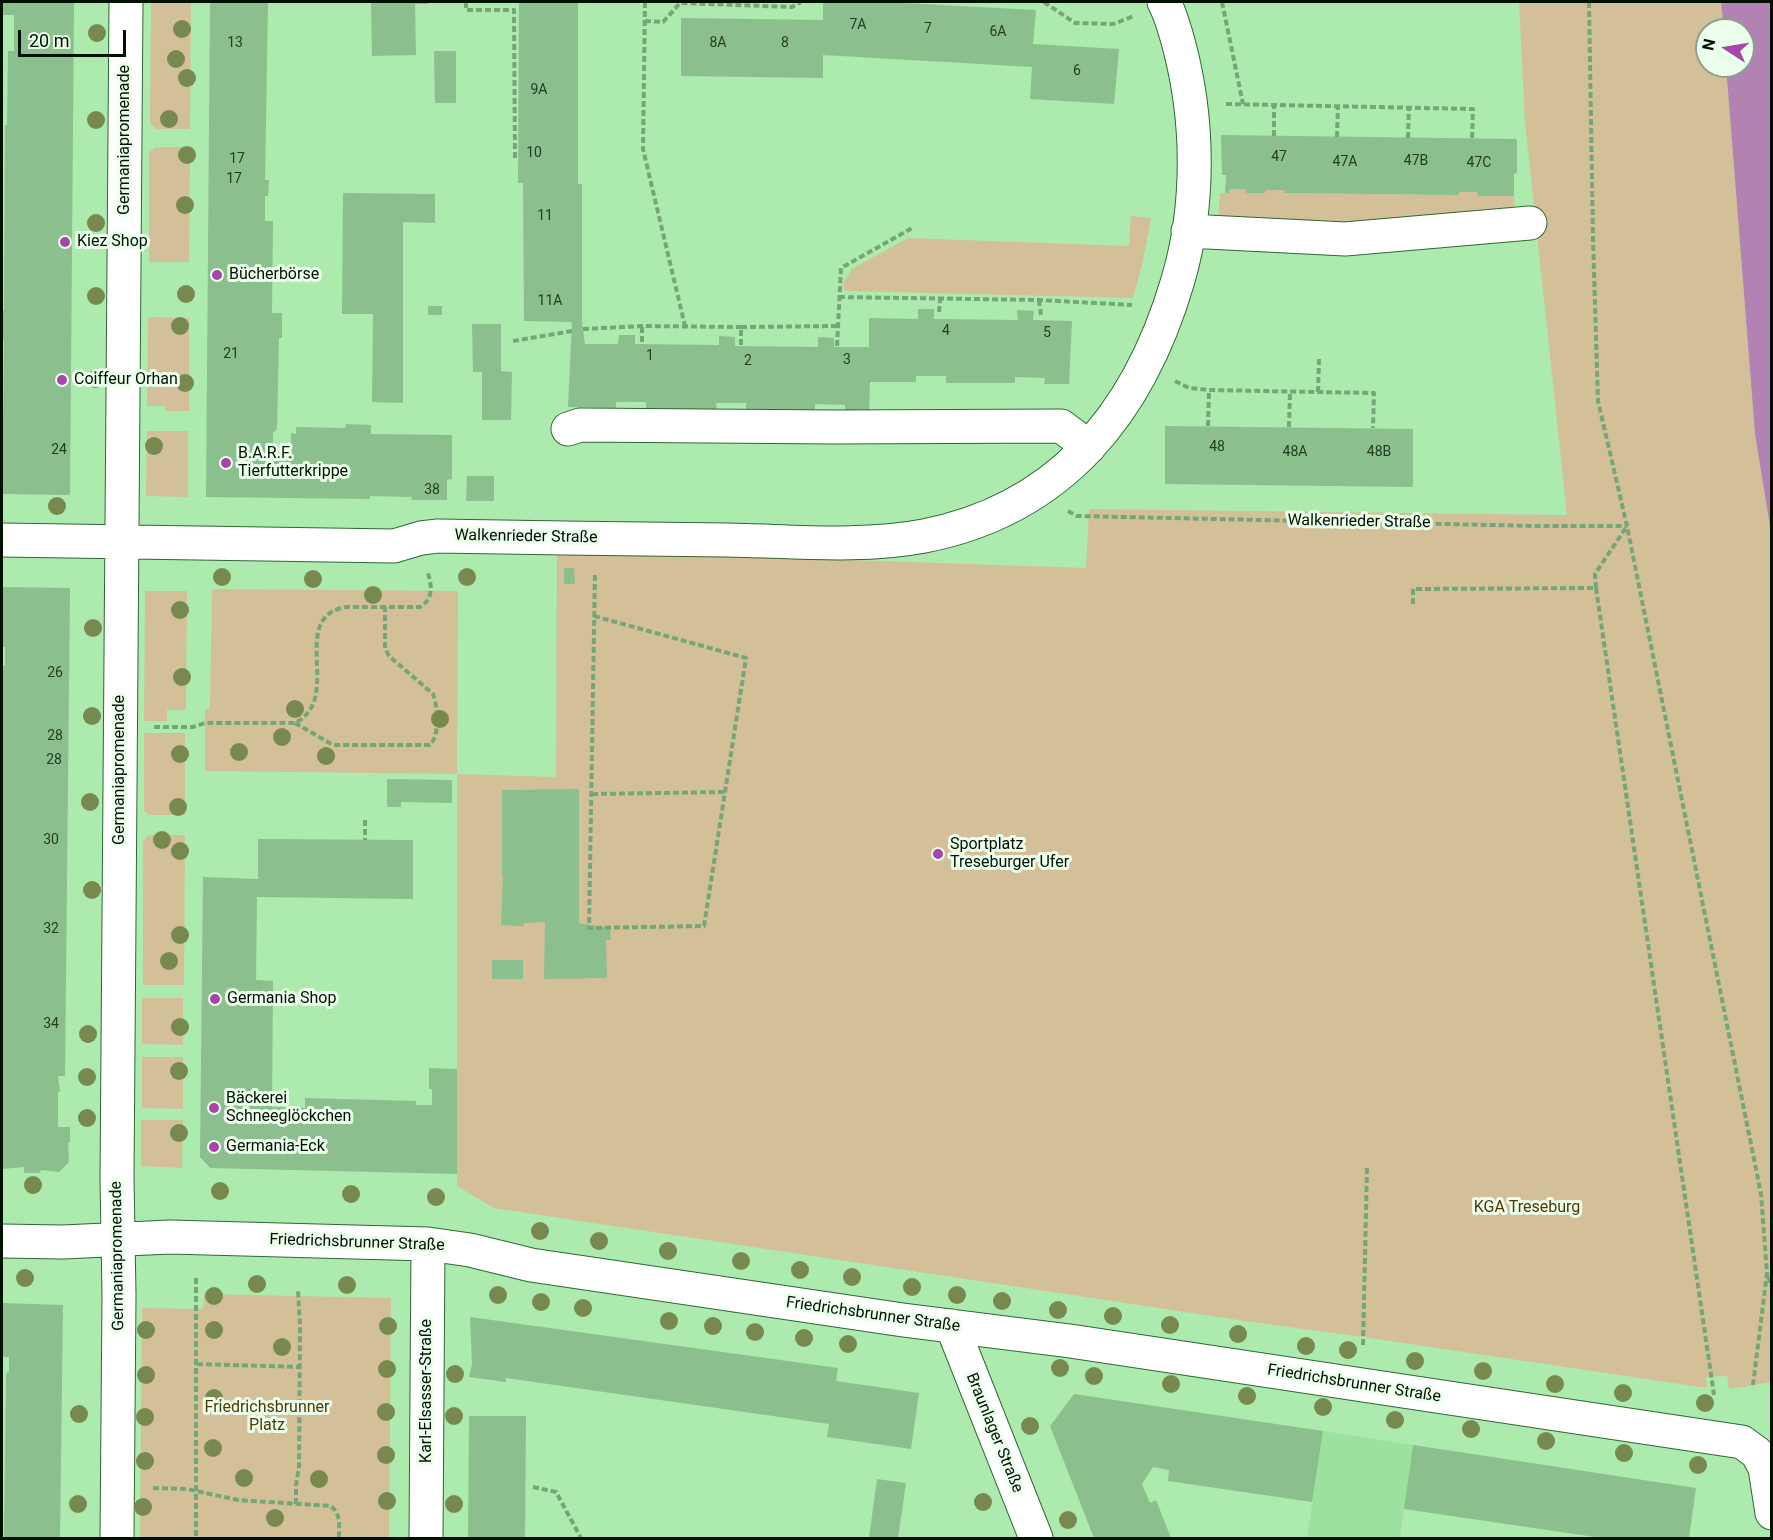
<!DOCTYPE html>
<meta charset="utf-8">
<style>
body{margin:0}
#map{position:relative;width:1773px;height:1540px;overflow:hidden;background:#aceaae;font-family:Roboto,sans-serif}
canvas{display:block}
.frame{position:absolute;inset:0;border:3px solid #001101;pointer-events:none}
.north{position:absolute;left:1695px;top:18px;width:60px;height:60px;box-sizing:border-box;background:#ecfeec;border:2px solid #8e9f8e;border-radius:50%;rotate:282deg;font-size:16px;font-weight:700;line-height:24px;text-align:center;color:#001101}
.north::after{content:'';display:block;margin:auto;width:21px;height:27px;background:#a745ac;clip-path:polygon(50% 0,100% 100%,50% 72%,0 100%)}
.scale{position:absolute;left:18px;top:30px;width:108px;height:27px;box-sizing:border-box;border:3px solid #001101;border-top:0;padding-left:8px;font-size:18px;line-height:21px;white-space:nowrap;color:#001101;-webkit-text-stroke:4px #ecfeec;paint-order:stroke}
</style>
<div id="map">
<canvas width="1773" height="1540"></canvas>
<div class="frame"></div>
<div class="north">N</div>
<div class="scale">20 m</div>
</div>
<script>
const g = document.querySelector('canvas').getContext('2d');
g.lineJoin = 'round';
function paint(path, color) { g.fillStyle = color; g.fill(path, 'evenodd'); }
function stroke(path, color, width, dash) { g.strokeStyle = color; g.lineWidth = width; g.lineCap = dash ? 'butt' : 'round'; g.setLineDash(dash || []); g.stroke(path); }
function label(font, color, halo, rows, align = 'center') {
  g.font = font + ' Roboto,sans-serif'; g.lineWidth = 6; g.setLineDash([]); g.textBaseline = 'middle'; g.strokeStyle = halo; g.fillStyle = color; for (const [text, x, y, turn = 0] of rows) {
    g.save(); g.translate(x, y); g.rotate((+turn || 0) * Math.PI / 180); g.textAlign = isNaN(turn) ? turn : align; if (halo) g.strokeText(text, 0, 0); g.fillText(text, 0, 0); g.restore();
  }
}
paint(new Path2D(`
 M1323 1431 1413 1445 1400 1538H1307Z`), '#9de19f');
paint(new Path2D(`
 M151 2H191L190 129H156L150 123Z
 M1519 2H1721L1724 30H1707V66H1726L1755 434 1772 532 1771 1382 1729 1389 1727 1376 1706 1377 1707 1388 1363 1337 1245 1321 494 1208 457 1186V774L205 771V709H210L212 589 458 591 457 774 556 777 557 550 1086 568 1089 509 1567 515 1525 122Z
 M156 147H190L189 262H149V152Z
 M1229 189H1245L1246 193H1264L1265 190H1285V193L1459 195V192H1477L1478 196H1514L1515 216 1346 226 1218 221 1220 193H1229Z
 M1131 216 1151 218 1143 261 1133 298 844 291V282L852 269 908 238 1129 246Z
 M148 317 189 318V411H165V406H147Z
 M147 431H188V497L146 496Z
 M145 591H187L186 710H167V721H144Z
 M144 733H185V815H149L144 811Z
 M149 835H185L184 985H143V841Z
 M142 998H183V1045L142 1044Z
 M142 1057H183V1109L142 1108Z
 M141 1120H183L182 1168 141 1166Z
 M204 1294 391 1298 389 1538H140L142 1308 203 1309Z`), '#d3c098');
paint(new Path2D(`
 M1721 2H1771V532L1755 434 1726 66H1743V30H1724Z`), '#b282b3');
paint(new Path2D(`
 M2 2H74L70 495 2 494 4 341H2V310H4L5 125H7L8 51H14V15H2Z
 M210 2H268L265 180H269L268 196H265V221H273L272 313H282V338H279L277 429 273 433V455L277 460 291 461V433L296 434V427L345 428 346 424 371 425V434L452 435V479L447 480V500H411L412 497 370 496V499L206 497Z
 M371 2H428V4H415L416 55 372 56Z
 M519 2H578V184H582V322L585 344H618L619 335H635V344L719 345V336L735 337V346L818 347V337L834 338V347H869V318L918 319V309H934V319L1018 320 1017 310 1034 311 1033 320 1072 321 1069 384H1044L1045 378 1015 377V383H946V376H916V382H870L869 411H845V405L815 404V411L746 410V403H716L717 409H646V402H616V408L568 407 572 322 524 321 523 183H518Z
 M823 2H882L1036 10 1033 44 1119 49 1114 104 1030 99 1032 67 823 55V78L681 76V18L823 20Z
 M434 51H456V103H435Z
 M1221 135 1517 139V173L1514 174V196H1478L1477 192H1459V195L1284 193 1285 190H1265V193H1246L1245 189H1229V193H1225L1226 175H1222Z
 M343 193 435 194V223L403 222V403L372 402 373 314H342Z
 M428 306H442V315H428Z
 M472 324H501V371L512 372 511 420H482V372H473Z
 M1165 426 1413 429V487L1165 484Z
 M467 476H494V501H466Z
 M564 568H574L575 584H564Z
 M2 587 70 588 65 1076H58L60 1092H58V1127H70V1142H68L69 1162 59 1172 41 1170 40 1173H24V1167L2 1169V666H5V647H2Z
 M387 779 452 780V803L401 802V807H387Z
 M579 789V923L610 928 611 940H606L607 978 544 979 545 922 524 923V926L501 925 503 876H502V790Z
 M258 839 413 840V899L257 897 256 980 273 981 272 1107 305 1108V1098L416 1101V1105H432V1089H429V1068L457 1069V1174L210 1168 200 1157 203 877 258 879Z
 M492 960H523V979H492Z
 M2 1303 63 1305 60 1538H4L6 1375 7 1372H9V1357H2Z
 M470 1317 838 1368 836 1381 919 1393 911 1449 827 1437 829 1424 506 1378V1382L469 1377 472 1364Z
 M1074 1394 1323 1431 1312 1502 1168 1481 1169 1470 1153 1467 1142 1484 1150 1503 1156 1500 1171 1538H1094L1050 1426Z
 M469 1416H526L525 1538H468Z
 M1413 1445 1696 1488 1689 1538H1602L1404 1509Z
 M877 1479 906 1483 898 1538H869Z`), '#8bbf8d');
const minor = new Path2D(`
 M1188 231 1345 239 1530 223
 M568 429 580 425 835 427 1061 426 1089 447
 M2 540 394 546 421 538 438 536C534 538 631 539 727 540 791 541 862 548 924 536 1063 509 1140 410 1178 280 1200 205 1199 120 1179 45 1175 30 1171 15 1164 2
 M2 1241 63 1242 170 1237 428 1244 470 1250 531 1265 903 1320 1070 1341 1742 1442 1757 1453 1765 1468 1772 1513
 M952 1326 1036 1538
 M117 1538 119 1295 117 1177 126 2
 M426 1538 428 1244`);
stroke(minor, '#2e6833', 35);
stroke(new Path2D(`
 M466 2V10H514L515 158
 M645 2 643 149 685 326
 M1044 2 1075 23 1113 24 1134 16
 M1222 2 1243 104
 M1589 2 1593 239 1598 401 1627 526 1761 1194 1767 1273 1753 1385
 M645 21 663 22 680 3 792 7 801 2
 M1226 104 1473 109 1472 139
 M1274 136V106
 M1337 137 1338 107
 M1408 138 1409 107
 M839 297 1039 300 1132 305
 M1039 300 1041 315
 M939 312 940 300
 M583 329 642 326 741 327
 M513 341 572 331
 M642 342V326
 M741 345V327L838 326
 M837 346 841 268 914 227
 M1175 381 1189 388 1209 390 1374 393 1373 428
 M1318 392 1319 359
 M1208 426 1209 390
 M1289 427 1290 392
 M1068 511 1077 516 1537 526H1627
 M1596 588 1595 574 1627 526
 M1413 604V589L1596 588 1714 1395
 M594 616 746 658 704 926 589 928 595 572
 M295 723 333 745H430C440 735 438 707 433 694L389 656 385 648V607
 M154 727H193L205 723H295C343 699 290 622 341 608 348 606 357 607 364 607 383 607 402 607 420 607 434 599 432 584 427 571
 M592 794 724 792
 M365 820V840
 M1768 1277 1772 1287
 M196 1278V1538
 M1363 1345 1367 1168
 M197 1364 300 1367
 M533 1487 556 1492 581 1538
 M153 1488 187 1489 238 1500 331 1506C341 1514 339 1526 339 1538
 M296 1504V1485L299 1467 300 1324 298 1291`), '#76a678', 4, [6, 3]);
stroke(minor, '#fff', 33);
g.fillStyle = '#788950';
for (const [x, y] of [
 [182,29],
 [97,33],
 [176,59],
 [187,78],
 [169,119],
 [96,120],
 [187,155],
 [185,205],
 [96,223],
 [186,294],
 [96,296],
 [180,326],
 [95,379],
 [185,383],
 [154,446],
 [57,506],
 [222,577],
 [467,577],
 [313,579],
 [373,595],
 [180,610],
 [93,628],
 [182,677],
 [295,709],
 [92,716],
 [440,719],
 [282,737],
 [239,752],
 [180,754],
 [326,756],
 [90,802],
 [178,807],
 [162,840],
 [180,851],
 [92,890],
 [180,935],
 [169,961],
 [180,1027],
 [88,1034],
 [179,1071],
 [87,1077],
 [87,1118],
 [179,1133],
 [33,1185],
 [220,1191],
 [351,1194],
 [436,1197],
 [540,1231],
 [599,1241],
 [668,1251],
 [741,1261],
 [800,1270],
 [852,1277],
 [25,1278],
 [257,1284],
 [347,1285],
 [912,1287],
 [498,1295],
 [957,1295],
 [214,1296],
 [1002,1301],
 [541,1302],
 [583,1308],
 [1058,1310],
 [1113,1316],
 [669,1321],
 [1170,1325],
 [388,1326],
 [713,1326],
 [146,1330],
 [214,1330],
 [755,1332],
 [1238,1334],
 [804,1338],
 [848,1344],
 [1306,1346],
 [282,1347],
 [1348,1350],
 [1415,1361],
 [1060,1368],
 [387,1369],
 [1483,1371],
 [455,1374],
 [146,1375],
 [1094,1376],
 [1171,1384],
 [1555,1384],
 [1623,1393],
 [1247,1396],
 [214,1398],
 [1705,1403],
 [1323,1407],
 [386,1412],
 [79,1414],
 [454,1416],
 [145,1417],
 [1395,1420],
 [1030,1426],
 [1471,1429],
 [1546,1441],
 [213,1448],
 [1624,1453],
 [386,1455],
 [145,1461],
 [1698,1465],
 [244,1478],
 [319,1479],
 [387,1501],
 [983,1502],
 [78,1504],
 [454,1504],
 [143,1507],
 [275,1518],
 [1068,1520]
]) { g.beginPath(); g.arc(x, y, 9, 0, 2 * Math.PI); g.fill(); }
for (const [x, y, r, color] of [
 [65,242,6,"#a745ac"],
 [217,275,6,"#a745ac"],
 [62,380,6,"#a745ac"],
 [226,463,6,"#a745ac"],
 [938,854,6,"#a745ac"],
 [215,999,6,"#a745ac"],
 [214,1108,6,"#a745ac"],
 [214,1147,6,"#a745ac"]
]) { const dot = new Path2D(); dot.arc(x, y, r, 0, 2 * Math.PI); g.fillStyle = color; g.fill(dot); stroke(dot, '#ecfeec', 2); }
label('14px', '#233c24', null, [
 ["7A",858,25],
 ["7",928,29],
 ["6A",998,32],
 ["13",235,43],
 ["8A",718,43],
 ["8",785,43],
 ["6",1077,71],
 ["9A",539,90],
 ["10",534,153],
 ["47",1279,157],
 ["17",237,159],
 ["47B",1416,161],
 ["47A",1345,162],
 ["47C",1479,163],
 ["17",234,179],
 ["11",545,216],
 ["11A",550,301],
 ["4",946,331],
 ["5",1047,333],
 ["21",231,354],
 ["1",650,356],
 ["3",847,360],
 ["2",748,361],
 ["48",1217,447],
 ["24",59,450],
 ["48A",1295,452],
 ["48B",1379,452],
 ["38",432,490],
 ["26",55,673],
 ["28",55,736],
 ["28",54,760],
 ["30",51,840],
 ["32",51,929],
 ["34",51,1024]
]);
label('16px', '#001101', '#ecfeec', [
 ["Germaniapromenade",125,140,-90],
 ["Walkenrieder Straße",1359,522,1],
 ["Walkenrieder Straße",526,537,1],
 ["Germaniapromenade",120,770,-90],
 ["Friedrichsbrunner Straße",357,1243,2],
 ["Germaniapromenade",118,1256,-91],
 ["Friedrichsbrunner Straße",873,1315,8],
 ["Friedrichsbrunner Straße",1354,1384,9],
 ["Karl-Elsasser-Straße",427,1391,-90],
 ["Braunlager Straße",994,1433,68]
]);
label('16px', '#001101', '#ecfeec', [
 ["Kiez Shop",77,242],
 ["Bücherbörse",229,275],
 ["Coiffeur Orhan",74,380],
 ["B.A.R.F.",238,454],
 ["Tierfutterkrippe",238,472],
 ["Sportplatz",950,845],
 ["Treseburger Ufer",950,863],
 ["Germania Shop",227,999],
 ["Bäckerei",226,1099],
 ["Schneeglöckchen",226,1117],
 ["Germania-Eck",226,1147]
], 'left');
label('16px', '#4e3903', '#ecfeec', [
 ["KGA Treseburg",1527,1208],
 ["Friedrichsbrunner",267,1408],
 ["Platz",267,1426]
]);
</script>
